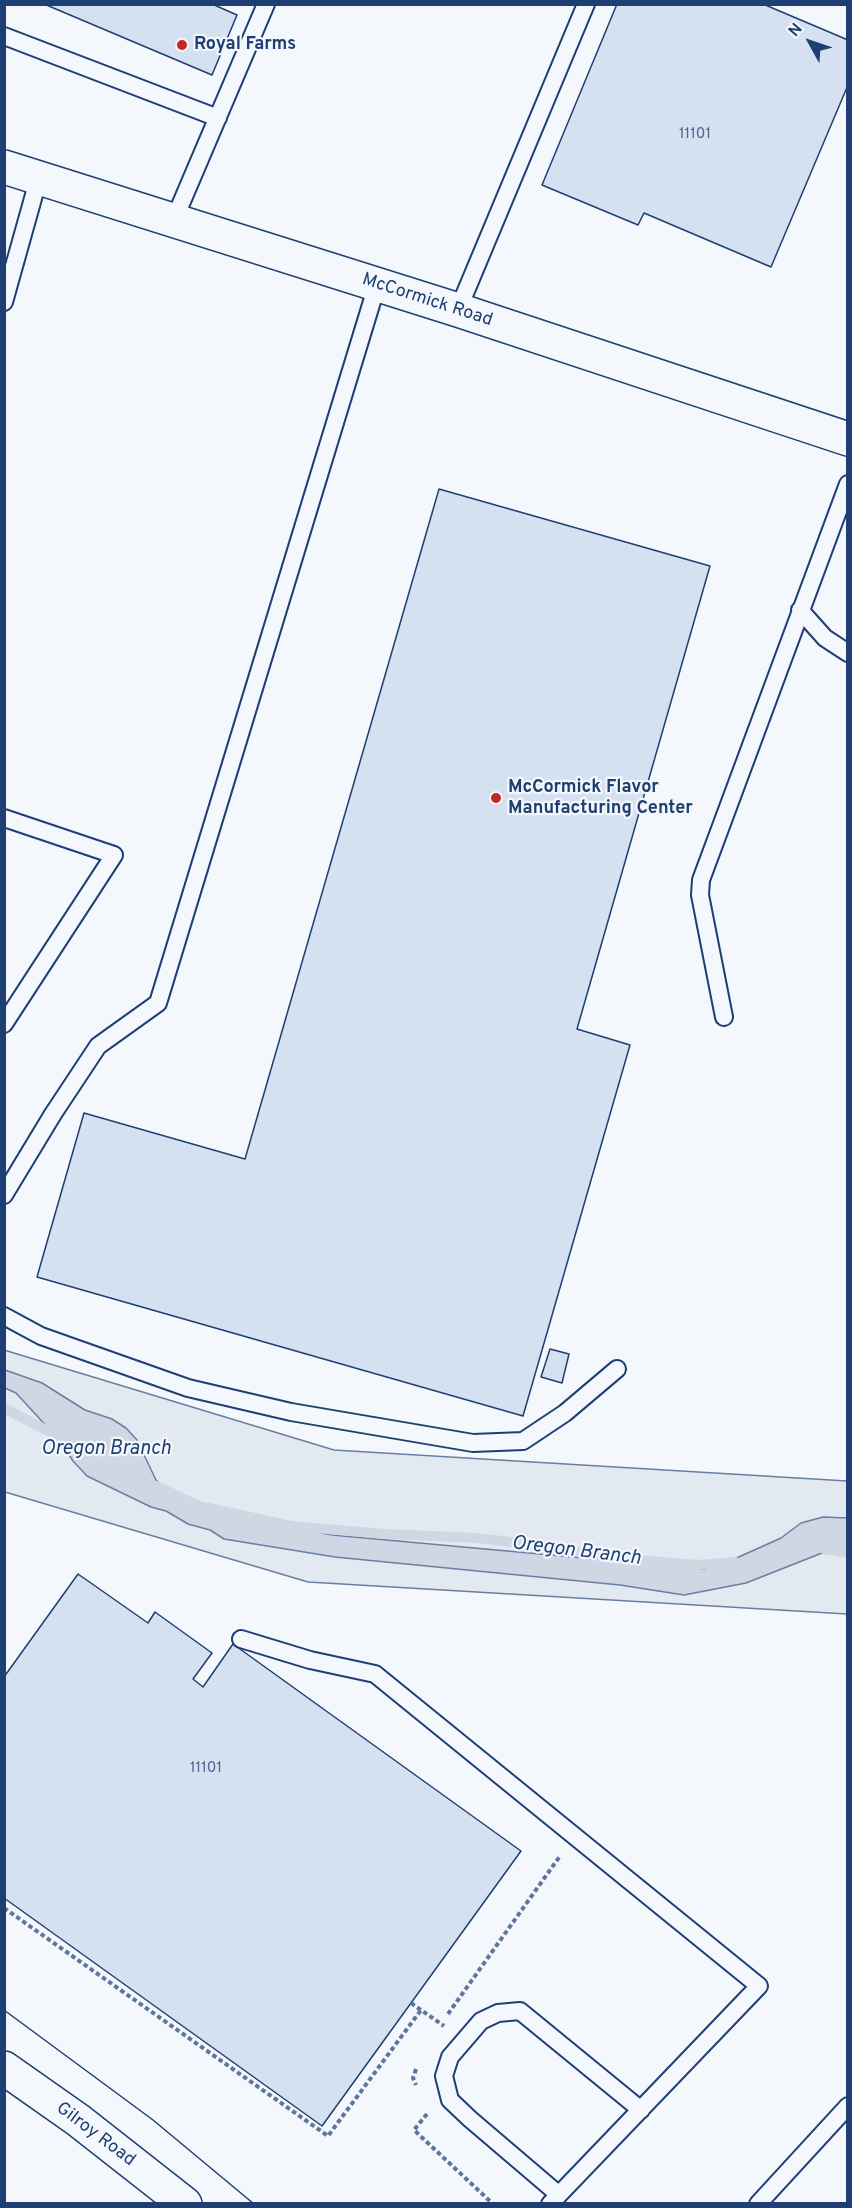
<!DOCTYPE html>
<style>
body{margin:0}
#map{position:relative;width:852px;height:2208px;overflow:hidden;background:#f4f7fb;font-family:Overpass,sans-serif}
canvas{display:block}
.frame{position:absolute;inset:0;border:6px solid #1d3f73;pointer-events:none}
.north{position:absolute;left:780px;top:12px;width:60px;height:60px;-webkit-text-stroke:4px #f4f7fb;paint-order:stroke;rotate:310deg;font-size:16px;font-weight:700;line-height:24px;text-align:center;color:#1d3f73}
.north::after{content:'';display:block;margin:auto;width:21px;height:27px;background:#1d3f73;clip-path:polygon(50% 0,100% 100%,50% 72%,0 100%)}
</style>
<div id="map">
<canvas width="852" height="2208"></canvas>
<div class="frame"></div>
<div class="north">N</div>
</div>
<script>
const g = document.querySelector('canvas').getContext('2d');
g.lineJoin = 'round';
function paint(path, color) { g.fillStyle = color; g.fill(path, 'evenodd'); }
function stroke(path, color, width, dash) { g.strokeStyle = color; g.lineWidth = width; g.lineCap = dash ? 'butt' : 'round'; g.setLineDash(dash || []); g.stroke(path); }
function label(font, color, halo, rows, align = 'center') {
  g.font = font + ' Overpass,sans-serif'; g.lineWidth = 4.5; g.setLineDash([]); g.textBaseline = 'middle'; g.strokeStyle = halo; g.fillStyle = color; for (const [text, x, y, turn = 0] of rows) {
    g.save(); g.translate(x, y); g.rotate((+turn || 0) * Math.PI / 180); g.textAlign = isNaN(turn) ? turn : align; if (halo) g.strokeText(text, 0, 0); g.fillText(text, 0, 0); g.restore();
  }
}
const green = new Path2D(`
 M4 1350 334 1450 847 1481V1614L308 1582 5 1492Z`);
paint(green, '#e3e9f0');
stroke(green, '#687fa3', 1.5);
const water = new Path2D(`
 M5 1370 42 1383 85 1410 112 1419 126 1428 137 1440 156 1480 172 1495 219 1514 332 1535 704 1569 721 1565 781 1538 801 1523 823 1517 847 1518V1551L822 1553 746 1583 684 1595 620 1585 335 1557 224 1539 210 1530 188 1524 166 1511 151 1507 87 1476 73 1461 61 1442 16 1393 5 1388Z`);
paint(water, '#cfd7e4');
stroke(water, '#687fa3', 1.5);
stroke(new Path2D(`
 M4 1408 65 1440
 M157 1486 199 1506 291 1526 385 1534 477 1538 553 1547 611 1558 697 1565 735 1562
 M824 1549 848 1553`), '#cfd7e4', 10);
const building = new Path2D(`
 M44 4H212L237 15 212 75Z
 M617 4H763L848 40V85L771 267 644 213 638 225 542 185Z
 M439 489 710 566 577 1029 630 1045 523 1416 37 1277 84 1113 245 1159Z
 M550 1349 569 1354 562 1383 541 1377Z
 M78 1574 148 1623 155 1612 212 1653 193 1679 203 1687 233 1644 521 1851 322 2126 4 1898V1677Z`);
paint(building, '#d5e0f0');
stroke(building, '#1d3f73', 1.5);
const lane = new Path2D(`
 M4 36 218 118
 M174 220 266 4
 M4 302 39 177
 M458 310 586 4
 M800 610 825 638 848 653
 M4 818 114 855 4 1024
 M724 1017 700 895 701 880 848 484
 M4 1195 53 1114 98 1046 158 1003 377 285
 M4 1316 41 1336 188 1388 291 1412 473 1443 523 1441 565 1413 617 1369
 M241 1639 310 1660 375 1674 759 1986 550 2204
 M558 2194 470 2119 450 2100 444 2076 450 2057 481 2021 498 2013 520 2011 641 2110
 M758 2204 848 2106`);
const street = new Path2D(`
 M4 2068 78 2120 185 2204`);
const secondary = new Path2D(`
 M4 167 458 310 848 439`);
stroke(lane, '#1d3f73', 20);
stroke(street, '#1d3f73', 36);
stroke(secondary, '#1d3f73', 36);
stroke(new Path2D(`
 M4 1908 328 2136 421 2010
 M411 2003 444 2026
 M448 2014 560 1856
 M416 2069 413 2078 416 2085
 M427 2114 414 2130 493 2204`), '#5e769c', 4, [4.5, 3]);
stroke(lane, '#f4f7fb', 16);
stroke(street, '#f4f7fb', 33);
stroke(secondary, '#f4f7fb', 33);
stroke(new Path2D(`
 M4 2010 153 2120 254 2204`), '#1d3f73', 1.5);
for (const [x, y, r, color] of [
 [182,45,6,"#c62828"],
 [496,798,6,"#c62828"]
]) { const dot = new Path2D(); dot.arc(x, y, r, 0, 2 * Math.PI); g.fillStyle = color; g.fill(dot); stroke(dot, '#f4f7fb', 2); }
label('15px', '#4b6792', null, [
 ["11101",695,135],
 ["11101",206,1769]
]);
label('bold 18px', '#1d3f73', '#f4f7fb', [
 ["Royal Farms",194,45],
 ["McCormick Flavor",508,788],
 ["Manufacturing Center",508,809]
], 'left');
label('18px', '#1d3f73', '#f4f7fb', [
 ["McCormick Road",427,301,18],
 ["Gilroy Road",95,2135,37]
]);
label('italic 20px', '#1d3f73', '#f4f7fb', [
 ["Oregon Branch",106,1450],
 ["Oregon Branch",576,1552,7]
]);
</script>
